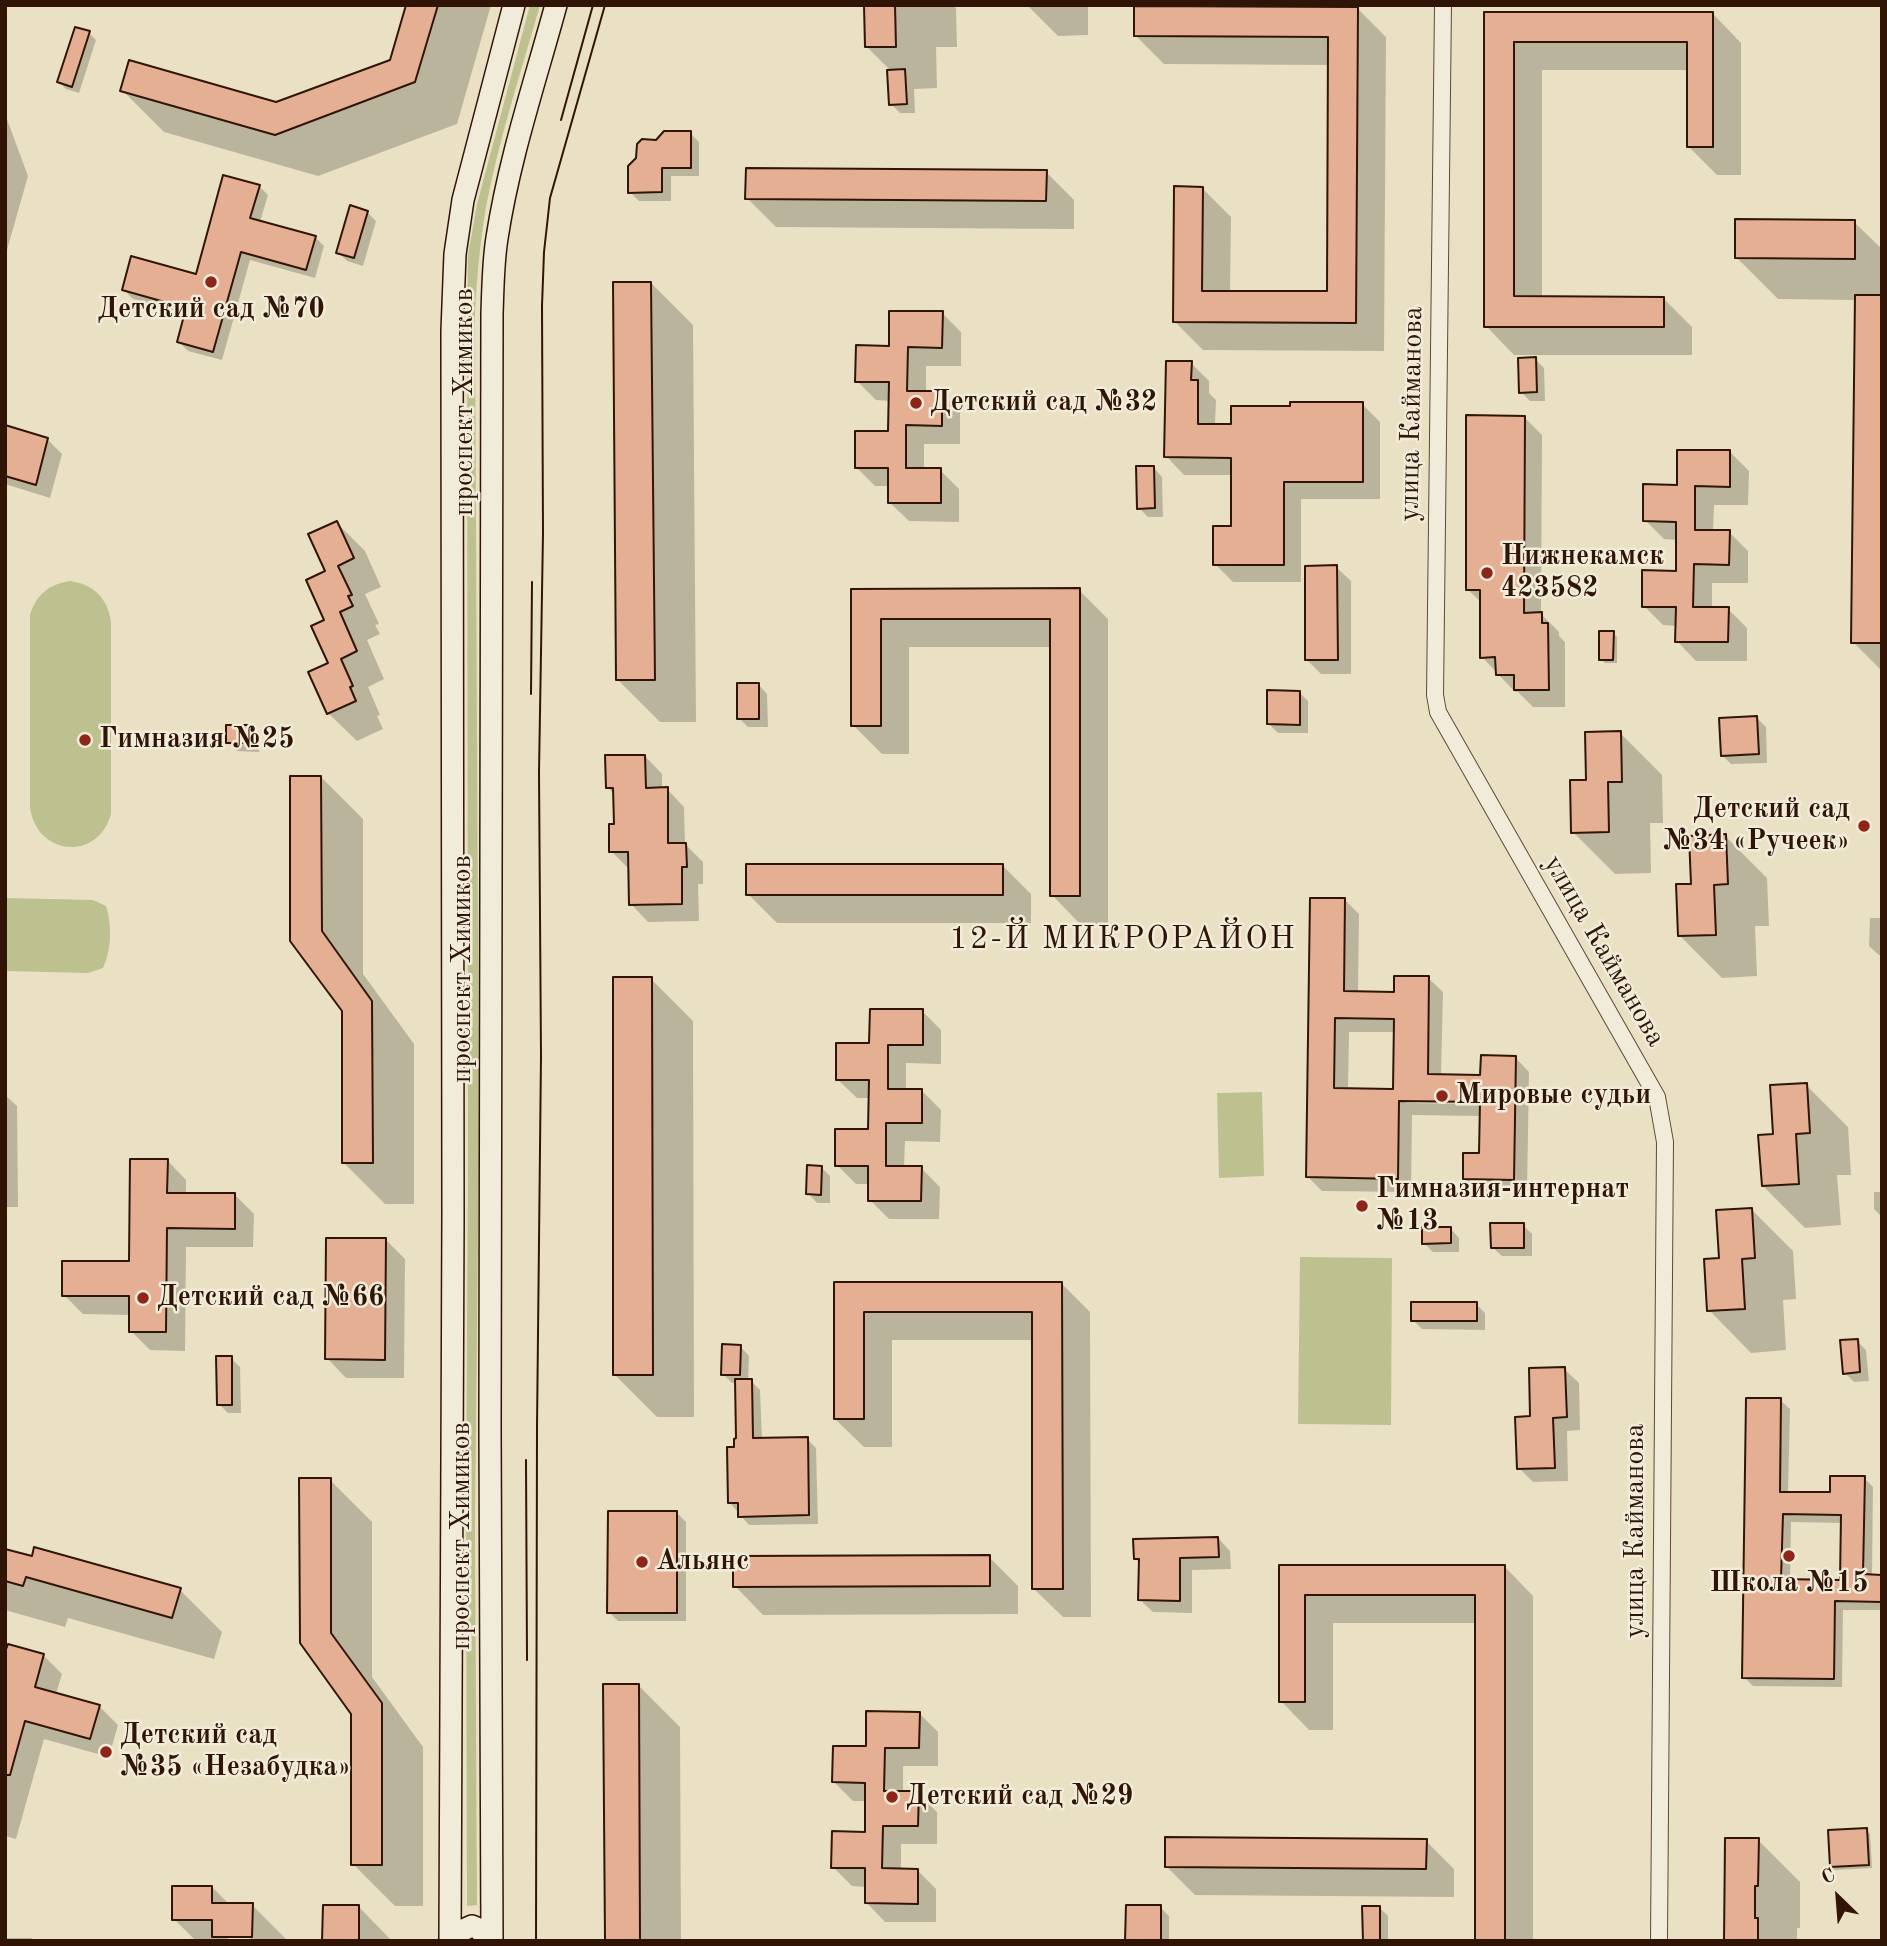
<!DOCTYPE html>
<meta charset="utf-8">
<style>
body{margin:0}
#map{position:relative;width:1887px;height:1946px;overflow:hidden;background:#eae1c5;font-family:"Old Standard TT",serif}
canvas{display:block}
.frame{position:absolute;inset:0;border:7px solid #301506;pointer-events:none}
.north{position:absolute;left:1803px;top:1862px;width:70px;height:70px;-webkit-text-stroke:5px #f1ecd9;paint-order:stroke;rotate:335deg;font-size:19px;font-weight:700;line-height:28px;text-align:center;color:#301506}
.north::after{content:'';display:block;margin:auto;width:24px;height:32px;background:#301506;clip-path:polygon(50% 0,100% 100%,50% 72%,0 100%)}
</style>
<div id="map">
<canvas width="1887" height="1946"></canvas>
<div class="frame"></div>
<div class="north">С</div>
</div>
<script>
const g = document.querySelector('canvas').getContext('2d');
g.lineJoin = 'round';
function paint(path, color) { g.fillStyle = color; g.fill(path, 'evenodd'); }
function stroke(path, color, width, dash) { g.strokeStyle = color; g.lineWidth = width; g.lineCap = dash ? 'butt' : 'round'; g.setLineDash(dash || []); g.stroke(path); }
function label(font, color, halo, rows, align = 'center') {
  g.font = font + ' "Old Standard TT",serif'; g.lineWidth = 5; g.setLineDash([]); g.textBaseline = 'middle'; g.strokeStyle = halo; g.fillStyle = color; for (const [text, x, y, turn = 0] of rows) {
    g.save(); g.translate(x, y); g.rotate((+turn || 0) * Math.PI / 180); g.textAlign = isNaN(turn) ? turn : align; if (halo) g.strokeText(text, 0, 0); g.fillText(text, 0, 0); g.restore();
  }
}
paint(new Path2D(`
 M530 5H540C521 72 499 139 486 207 480 242 477 277 475 313L479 1144 475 1525 477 1905 467 1906 466 1525 468 1143 467 313 468 255 477 204Z
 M70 581C93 584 108 598 111 622V814C98 862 36 856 30 807V615C36 595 49 584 70 581Z
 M5 898 93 900 106 906C112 926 112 948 103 968L88 973 5 971Z
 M1262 1092 1264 1176 1219 1178 1217 1093Z
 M1300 1257 1392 1258 1391 1425 1298 1424Z`), '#bdc190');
paint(new Path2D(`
 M407 5H491L457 124 318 176 164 132 122 90 276 104 391 61Z
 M883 5H953L956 8 957 47H936L937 88 914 89 915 113H900L891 104V71L867 47Z
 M1027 5H1088V35L1058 36Z
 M1358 9 1386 37 1384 351 1203 350 1175 322 1202 188 1231 217 1230 292 1328 293 1330 65 1164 64 1136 36Z
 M1486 14H1713L1741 43V175H1717L1688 146 1689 70H1542V298H1663L1692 327V355H1514L1486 326Z
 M89 33 96 40 79 93 66 89 59 82Z
 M5 114 28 176 5 257Z
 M690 133 699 142V176H671V201H639L630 192 656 142Z
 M1046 172 1074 200V229L776 227 747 198Z
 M259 186 268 195 260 222 315 237 324 246 315 278 250 260 222 360 188 351 179 342 187 314 133 299 123 289 197 276Z
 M367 212 376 221 363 266 347 261 338 252Z
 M1854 222 1882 249V671L1853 642 1857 300 1778 299 1736 257Z
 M651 283 693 325 696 722H660L618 680Z
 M942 313 961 332V366H926V393H941L960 412V444H924V470H940L959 489V522L909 521 889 502 890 486H875L856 467 890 433V401L876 400 857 381 891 347Z
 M1535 359 1544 368 1545 401H1530L1521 392Z
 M1191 363 1209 381V393L1216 400 1215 426H1233L1362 404 1380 422V499H1301V582H1233L1215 564 1233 528V475H1184L1166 456Z
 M1524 417 1542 435 1541 614 1559 632V636L1565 642V707H1533L1518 692H1515L1482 657V603L1467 589Z
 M5 427 47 439 62 454 50 498 5 484Z
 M1730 452 1749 471 1748 505H1714L1713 532H1729L1748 551V583H1712V609H1728L1747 628V661H1696L1677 641V626L1663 625 1644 606 1677 572 1678 540 1664 539 1645 520 1678 487Z
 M1153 467 1162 477 1163 517H1148L1139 508Z
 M337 523 365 551 381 587 365 594 379 624 375 625 380 634 367 640 384 679 368 687 380 715 377 716 383 729 357 741 328 713 330 664 326 621 327 572Z
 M1336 567 1351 581V674H1321L1307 660Z
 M853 590H1079L1108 619V924H1080L1052 895V647H909V754H882L853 725Z
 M1613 633 1617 637V663H1605L1601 659Z
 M758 684 767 694 768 727H748L739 718Z
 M1299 692 1308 701V733H1278L1269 724Z
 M1757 718 1766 727 1767 763 1731 764 1722 755Z
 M250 727 259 736V752L237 751 228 742Z
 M1620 733 1662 775 1663 823H1650L1651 873 1615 874 1573 832Z
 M645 756 662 774V789H667L684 807 685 844 703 862V884H698L699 921 648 922 631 904 628 868 611 851 615 826V795L607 787Z
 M321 777 363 819V974L414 1044V1204H385L343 1162V1011L292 940Z
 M1725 836 1767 878 1769 926H1755L1757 976 1722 978 1680 936 1693 885Z
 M1002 865 1031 894V923H777L748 894Z
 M1345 900 1359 914 1358 993 1396 994 1428 978 1443 992 1441 1076H1482L1515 1057 1529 1072 1527 1193H1478L1464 1179 1481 1155 1482 1116 1412 1115 1411 1192 1322 1191 1308 1177ZM1349 1032H1395V1090H1348ZM1406 1100 1489 1101V1104L1406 1103Z
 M1870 918H1882V955H1879L1869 946Z
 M651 979 693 1021 694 1417H657L615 1375Z
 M922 1011 941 1030V1064L906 1063V1090L922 1091 941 1110 940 1142 905 1141 904 1168H921L940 1187 939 1219H889L870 1200V1184H856L837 1165 870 1131V1098H857L837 1079 871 1045Z
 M1806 1085 1848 1127 1851 1175H1837L1841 1225 1805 1228 1763 1186 1775 1135Z
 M5 1095 17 1106 18 1207H5Z
 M167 1160 186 1180V1195H235L254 1214 253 1247H186L185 1351 150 1350 131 1331V1315L83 1314 64 1295 131 1263Z
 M821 1167 830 1176V1203H817L808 1193Z
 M1874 1192H1882V1217L1874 1209Z
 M1751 1209 1793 1251 1796 1299 1783 1300 1786 1350 1751 1353 1709 1310 1720 1260Z
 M1523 1225 1532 1234V1256H1502L1492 1247Z
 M1450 1228 1459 1238V1252H1433L1424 1243Z
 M386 1240 405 1259 404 1378H346L327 1358Z
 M835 1284H1062L1090 1312 1091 1617H1063L1034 1589V1340H892V1447H864L835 1419Z
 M1476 1304 1485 1313V1330L1422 1329 1413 1320Z
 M1857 1341 1866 1350 1869 1381 1854 1382 1845 1373Z
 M740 1346 749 1356 748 1381H751L760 1390 762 1440 807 1439 816 1448 818 1524 749 1525 730 1503 738 1440 737 1383H732L723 1374Z
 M231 1358 240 1367 241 1413H228L219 1404Z
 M1564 1369 1579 1383 1580 1430 1567 1431 1568 1481 1533 1482 1519 1468 1532 1418Z
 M1780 1400 1790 1409 1788 1493 1831 1494 1864 1478 1873 1487 1872 1576H1882V1610H1843L1842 1687 1753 1686 1744 1677ZM1791 1522 1843 1523 1842 1582 1790 1581Z
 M330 1480 372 1522V1677L423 1747V1906H395L353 1864 352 1713 301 1642Z
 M677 1513 686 1522V1621H618L609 1612Z
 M1218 1538 1230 1551 1231 1569 1192 1570V1613L1153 1612 1140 1600V1564L1136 1559Z
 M5 1551 180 1590 222 1632 214 1659 68 1618 65 1627 5 1610Z
 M989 1557 1018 1586V1614L763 1615 735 1586Z
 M1281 1567H1505L1533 1596V1941H1476L1477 1623H1333V1730H1309L1281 1701Z
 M43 1655 62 1674 56 1694 99 1706 118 1725 109 1757 44 1739 16 1839 5 1836V1659Z
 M638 1685 680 1727 681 1941H607Z
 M919 1713 938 1732V1766H903V1793H918L937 1812V1844H901V1870H917L936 1889V1922H885L866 1902V1887L852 1886 833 1867 867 1834V1801H853L834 1782 868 1748Z
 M1866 1830 1870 1834 1872 1868 1835 1870 1831 1866Z
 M1758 1840 1800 1882V1928H1797V1941H1726Z
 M1426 1841 1454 1869V1897L1195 1895 1167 1867Z
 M212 1887 229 1904 252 1905 288 1941H196L174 1919ZM225 1935H247L251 1939H228Z
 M359 1907 392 1941H324Z
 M1160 1907 1169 1916V1941H1128Z
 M1379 1907 1388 1916V1941H1365Z
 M5 1938H32L34 1941H5Z`), '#0003');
const building = new Path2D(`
 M406 5H438L415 82 275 135 120 91 129 60 276 102 390 60Z
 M864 5H895L896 47H865Z
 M1134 6 1358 7 1356 323 1173 322 1174 186 1203 187 1202 291H1327L1328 37 1134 36Z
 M1484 12H1713V147H1687V42H1514V296L1664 297V327H1484Z
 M75 27 90 31 72 87 57 82Z
 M905 69 907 104 889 105 887 70Z
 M664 131H691V168H662V192L628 193V166L636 158 637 144 642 139 656 140Z
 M746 168 1047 170 1046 201 745 199Z
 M223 175 260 185 250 218 316 236 306 270 241 252 213 352 177 342 186 308 122 290 131 256 196 274Z
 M350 205 368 211 354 258 336 253Z
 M1735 219 1855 220V259L1735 258Z
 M613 282H651L655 680H616Z
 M1855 295H1882L1881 643H1851Z
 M889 311H943L942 348 908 347 907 391H942V426L906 425V468H941V503H888V468H855V431H888L889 382H855L856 345 889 346Z
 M1536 357 1537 392 1519 393 1518 358Z
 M1166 361H1192L1191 380H1198V424H1231V406H1290V402H1363V482H1284V565H1213V526H1231V458L1164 457Z
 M1466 415 1525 416 1524 613 1542 612V623H1548L1549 690H1514V675H1496L1495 657 1480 658V590H1466Z
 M5 425 48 438 36 485 5 476Z
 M1677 450H1730V487L1695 486V530H1730L1729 565 1694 564 1693 607H1729L1728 642H1675L1676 607H1642V570L1676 571V522L1643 521V484L1677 485Z
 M1136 466H1154L1155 508 1137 509Z
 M337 521 354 558 338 566 352 595 348 596 353 606 340 612 357 651 341 659 353 686 350 687 356 701 327 714 308 672 328 663 311 626 324 620 306 580 325 571 308 534Z
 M1337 565 1338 660H1305V566Z
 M1080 588V896H1050V619H881V726H851V589Z
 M1599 631H1614L1613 660H1599Z
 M737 683H759V719H737Z
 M1267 690 1300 691V725L1267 724Z
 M1757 716 1759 754 1721 756 1719 718Z
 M226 725H251V743H226Z
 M1621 731 1622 782H1608L1609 832 1571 833 1570 780H1586L1585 732Z
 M605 755H645L646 788 668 787V843H686L687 867H682V904L629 905 628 852H609V824H614L613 788H606Z
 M290 776H321L322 931 372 1001 373 1163H342V1011L290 941Z
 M1726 834 1728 884 1714 885 1716 935 1678 936 1676 884H1691L1689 836Z
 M746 864H1003V895H746Z
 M1310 898H1345L1344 991 1394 992V976H1429L1428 1074 1480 1075 1481 1055 1516 1056 1514 1180 1463 1179V1153H1479L1480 1102 1399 1101 1398 1179 1306 1177ZM1335 1018 1394 1019 1393 1089 1334 1088Z
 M613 977H652L653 1375H613Z
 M870 1009H923V1045H888V1089H922V1123H886V1166H922L921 1201H868V1166H835V1129H868L869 1080H836V1043H869Z
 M1807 1083 1810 1133 1796 1134 1799 1184 1762 1186 1758 1135 1773 1134 1770 1085Z
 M130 1159H168L167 1193H235V1229L167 1228 166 1332H129V1296H62V1261H129Z
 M807 1165 822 1166 821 1195 806 1194Z
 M1752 1208 1755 1258 1742 1259 1745 1309 1707 1311 1704 1259 1719 1258 1716 1210Z
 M1490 1223H1524V1248H1491Z
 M1422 1227H1451V1243L1422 1244Z
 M326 1238H386L385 1360 325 1359Z
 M834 1282H1062L1063 1589H1032V1312H864V1419H834Z
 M1411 1302H1477V1321H1411Z
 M1858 1339 1860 1372 1843 1374 1840 1340Z
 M722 1344 741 1345 740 1375H721Z
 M216 1356H232V1405H217Z
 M1565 1367 1567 1417 1553 1418 1555 1468 1517 1469 1515 1417 1530 1416 1529 1368Z
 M735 1379H752L753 1438 808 1437 809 1515 738 1517V1503H728L727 1447H734V1439L736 1438Z
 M1746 1398H1781L1780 1492H1830V1476H1865L1863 1574 1882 1575V1602L1835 1601 1834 1679 1742 1678ZM1783 1514 1841 1515 1840 1580 1781 1579Z
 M299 1478H331V1633L382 1703V1865H351V1714L300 1643Z
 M608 1511H677V1613H607Z
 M1218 1537 1219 1557 1180 1558V1601L1138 1600 1139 1559H1134L1133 1539Z
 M34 1547 181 1588 172 1618 26 1577 23 1586 5 1581V1549L32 1556Z
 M990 1555V1586L733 1587V1556Z
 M1279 1565H1505V1941H1475V1595H1305V1702H1279Z
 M8 1644 44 1654 35 1687 100 1705 90 1739 25 1721 10 1775H5V1652Z
 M603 1684H639L640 1941H605Z
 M866 1711 920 1712 919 1748H885L884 1791H919L918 1826H883L882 1868 918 1869V1904L865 1903V1868H831L832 1831 865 1832V1783L832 1782 833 1746H866Z
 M1867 1828 1869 1865 1830 1867 1828 1830Z
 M1165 1837 1427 1839 1426 1869 1165 1867Z
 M1725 1838H1759L1758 1886H1755V1918H1758V1941H1724Z
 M172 1886H212V1903H253L252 1937H212V1920H172Z
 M323 1905H359V1941H322Z
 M1126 1905H1161V1941H1125Z
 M1362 1906H1380V1941H1363Z`);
paint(building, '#e5af93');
stroke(building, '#301506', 2);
const street = new Path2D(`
 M1443 5 1435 695 1438 712 1657 1097 1665 1142 1659 1941`);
const secondary = new Path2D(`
 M450 1941 453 1215 452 331 455 254 463 200 514 5
 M455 1941 461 1931 472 1926 481 1930 486 1941
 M492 1941 490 1426 492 313C493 288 493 263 497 238 509 159 535 82 556 5`);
stroke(street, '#5e4836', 18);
stroke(secondary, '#301506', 24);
stroke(street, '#f1ecd9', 16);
stroke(secondary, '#f1ecd9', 21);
stroke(new Path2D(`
 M561 120 593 5
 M531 694 532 582
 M526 1460 527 1660
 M536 1941 537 1427 541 1056 539 772 543 533 542 306 544 252 550 198 605 5`), '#301506', 2);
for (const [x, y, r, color] of [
 [211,282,7,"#8f2418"],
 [916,403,7,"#8f2418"],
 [1487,573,7,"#8f2418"],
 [85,740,7,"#8f2418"],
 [1864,826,7,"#8f2418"],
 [1442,1096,7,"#8f2418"],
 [1362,1206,7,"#8f2418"],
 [143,1298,7,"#8f2418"],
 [1789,1556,7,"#8f2418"],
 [642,1562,7,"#8f2418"],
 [106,1752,7,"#8f2418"],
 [892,1797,7,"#8f2418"]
]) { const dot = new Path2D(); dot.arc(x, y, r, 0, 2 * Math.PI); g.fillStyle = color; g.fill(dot); stroke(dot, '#f1ecd9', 2.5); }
label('bold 28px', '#301506', '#f1ecd9', [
 ["Детский сад №70",211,310,"center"],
 ["Детский сад №32",930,403],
 ["Нижнекамск",1501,557],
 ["423582",1501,589],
 ["Гимназия №25",99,740],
 ["Детский сад",1850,810,"right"],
 ["№34 «Ручеек»",1850,842,"right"],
 ["Мировые судьи",1456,1096],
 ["Гимназия-интернат",1376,1190],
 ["№13",1376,1222],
 ["Детский сад №66",157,1298],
 ["Альянс",656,1562],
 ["Школа №15",1789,1584,"center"],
 ["Детский сад",120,1736],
 ["№35 «Незабудка»",120,1768],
 ["Детский сад №29",906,1797]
], 'left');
label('28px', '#301506', '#f1ecd9', [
 ["проспект Химиков",465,402,-90],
 ["улица Кайманова",1412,414,-89],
 ["улица Кайманова",1604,951,60],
 ["проспект Химиков",463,969,-90],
 ["улица Кайманова",1636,1531,-90],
 ["проспект Химиков",462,1536,-90]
]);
g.letterSpacing = '2px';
label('32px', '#301506', '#f1ecd9', [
 ["12-Й МИКРОРАЙОН",1123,940]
]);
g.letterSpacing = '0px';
</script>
